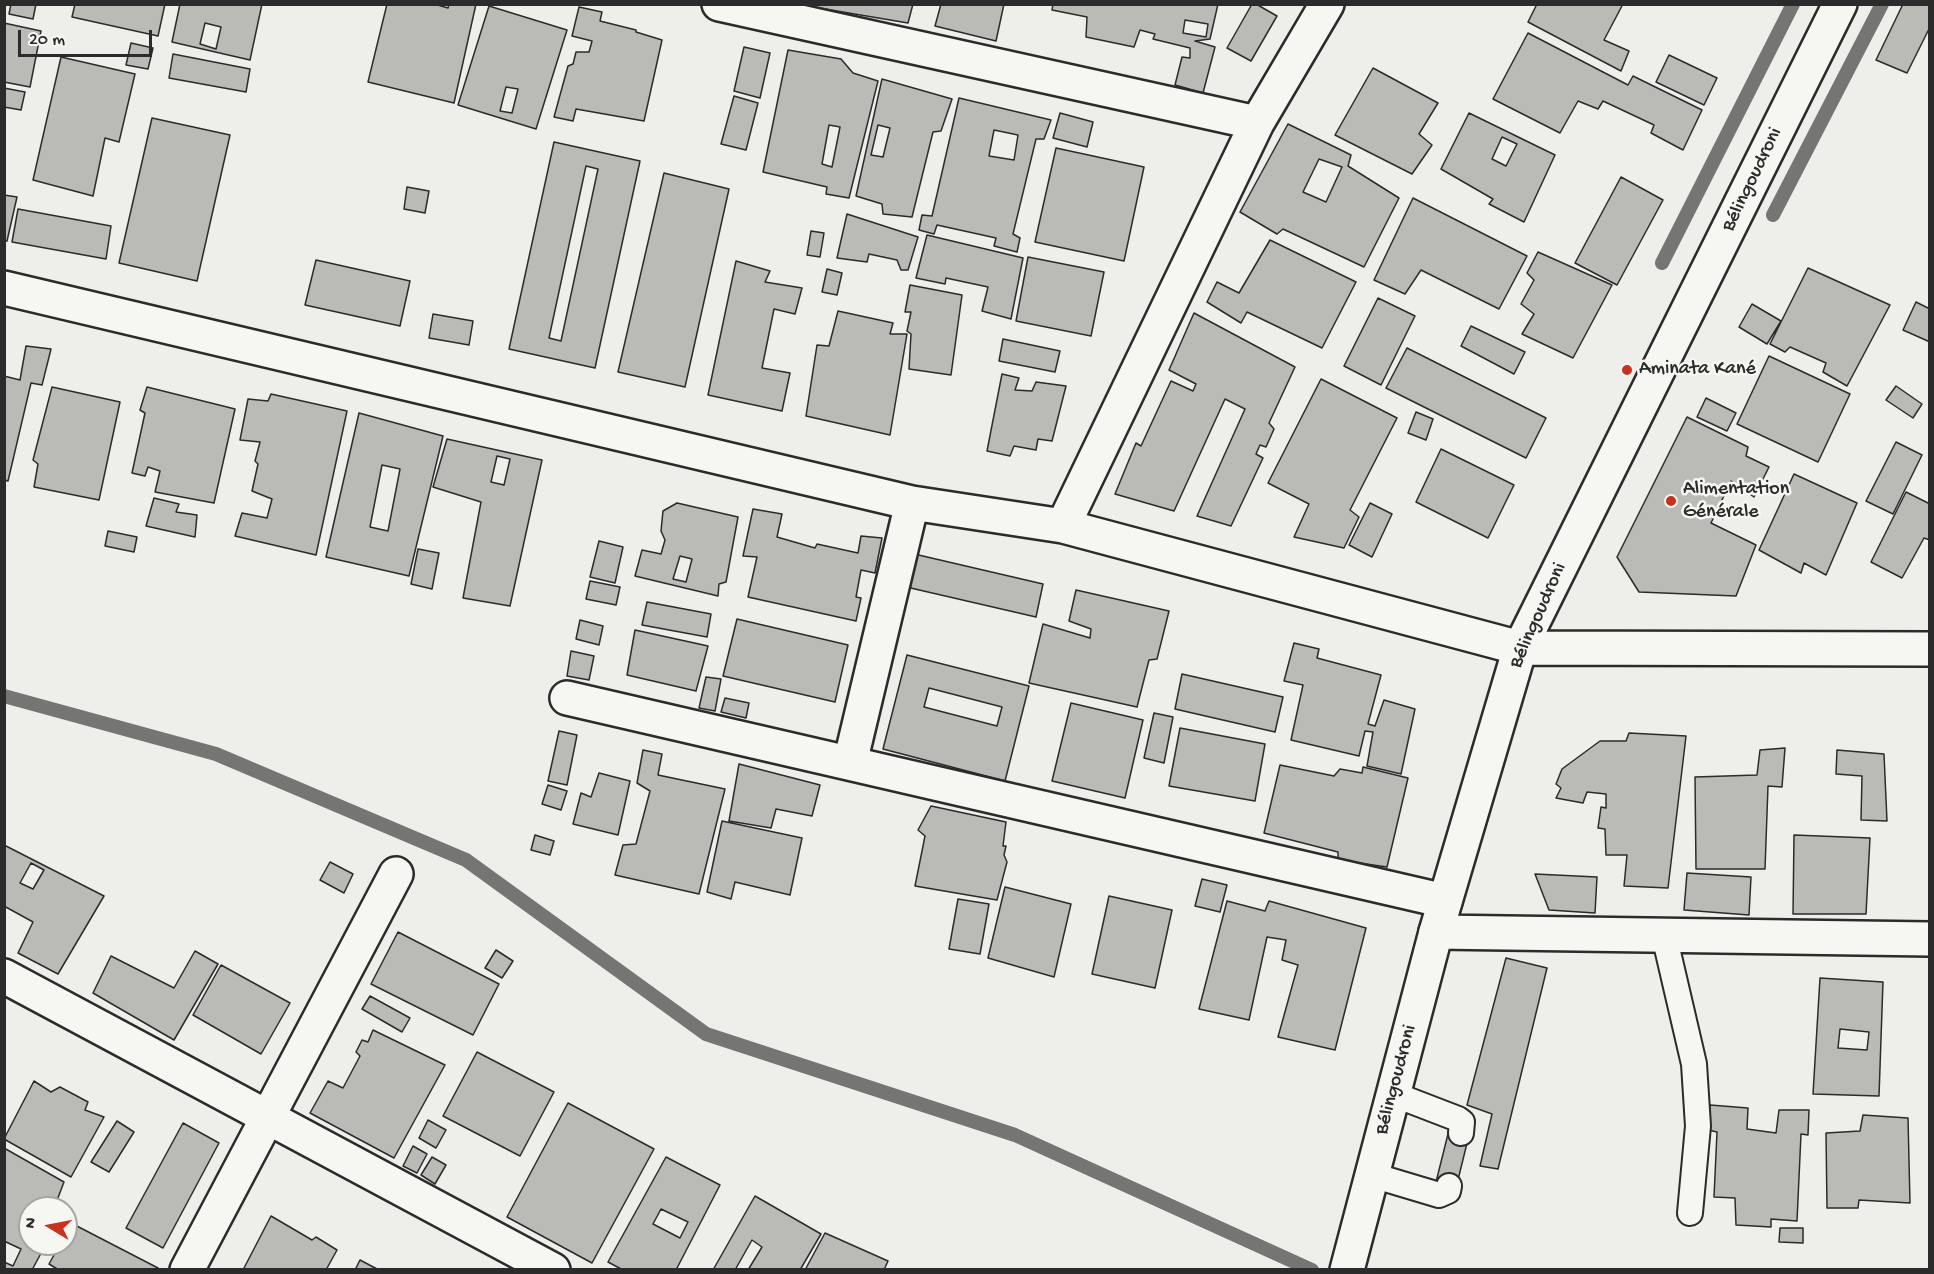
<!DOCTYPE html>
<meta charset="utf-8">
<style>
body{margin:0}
#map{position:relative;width:1934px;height:1274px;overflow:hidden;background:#eeeeea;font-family:"Gochi Hand",sans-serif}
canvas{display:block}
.frame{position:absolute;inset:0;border:6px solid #2b2b2b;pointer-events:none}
.north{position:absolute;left:18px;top:1196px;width:60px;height:60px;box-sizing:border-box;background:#f6f6f2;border:2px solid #a5a5a2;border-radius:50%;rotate:280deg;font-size:16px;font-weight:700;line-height:24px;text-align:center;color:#2b2b2b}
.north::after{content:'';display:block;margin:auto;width:21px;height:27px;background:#c8321e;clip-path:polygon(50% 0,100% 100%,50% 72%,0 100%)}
.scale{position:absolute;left:18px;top:30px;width:134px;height:27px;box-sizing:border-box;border:3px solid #2b2b2b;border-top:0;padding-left:8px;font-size:18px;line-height:21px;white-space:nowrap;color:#2b2b2b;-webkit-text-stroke:4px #f6f6f2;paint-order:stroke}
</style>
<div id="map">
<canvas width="1934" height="1274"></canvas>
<div class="frame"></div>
<div class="north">N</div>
<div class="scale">20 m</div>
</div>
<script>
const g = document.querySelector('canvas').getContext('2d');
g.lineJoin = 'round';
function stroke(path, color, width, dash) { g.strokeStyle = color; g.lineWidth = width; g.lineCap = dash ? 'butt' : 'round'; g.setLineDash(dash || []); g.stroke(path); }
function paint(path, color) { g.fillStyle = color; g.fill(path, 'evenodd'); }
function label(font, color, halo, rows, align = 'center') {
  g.font = font + ' "Gochi Hand",sans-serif'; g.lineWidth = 5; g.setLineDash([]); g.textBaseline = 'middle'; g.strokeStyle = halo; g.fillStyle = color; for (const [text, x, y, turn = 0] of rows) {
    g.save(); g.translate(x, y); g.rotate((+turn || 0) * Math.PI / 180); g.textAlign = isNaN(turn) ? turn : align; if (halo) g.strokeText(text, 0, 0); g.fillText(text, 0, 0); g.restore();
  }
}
stroke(new Path2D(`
 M1773 215 1882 4
 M1662 263 1793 4
 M4 696 216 754 466 860 706 1034 1015 1135 1312 1270`), '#757573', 14);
const building = new Path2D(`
 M11 4H36L33 19 9 14Z
 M75 4H165L158 36 72 17Z
 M180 4H262L250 60 172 42ZM205 23 221 27 216 49 200 44Z
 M387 4H434L448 8 449 4H476L454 103 368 82Z
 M808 4H913L908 23 807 6Z
 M941 4H1004L996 41 935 26Z
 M1053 4H1218L1210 39 1195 41 1215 47 1203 93 1175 85 1182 57 1190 58V48L1153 39 1155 34 1140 30 1134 47 1086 37 1087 17 1052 10ZM1185 20 1208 24 1206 37 1183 33Z
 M1252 4H1256L1277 16 1251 61 1227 48Z
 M1537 4H1623L1604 40 1629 51 1621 71 1528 22Z
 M1903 4H1930V27L1907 73 1876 60Z
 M489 6 567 30 536 129 458 105ZM506 87 518 89 512 113 500 111Z
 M579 7 602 12 600 21 636 30V32L662 40 644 121 576 109 573 121 554 117 568 66 573 64 576 52H589L592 41 572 36Z
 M4 23 41 31 30 87 4 82Z
 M1528 33 1628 85 1633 76 1702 110 1683 150 1651 133 1654 125 1603 101 1598 109 1578 101 1560 133 1493 99Z
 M131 43 153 48 148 69 126 65Z
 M744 47 770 53 760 98 734 91Z
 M788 50 841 59 853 73 878 81 849 198 826 194 827 187 763 172ZM829 125 840 127 832 167 822 164Z
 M173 54 250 69 246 92 169 78Z
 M1669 55 1717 78 1704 105 1656 82Z
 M61 57 135 74 119 142 105 138 93 196 33 180Z
 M1373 68 1438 103 1419 134 1432 145 1412 174 1335 135Z
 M882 79 952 99 941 131 933 132 912 217 883 214 882 204 856 196ZM878 125 890 128 883 157 871 155Z
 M4 88 25 92 21 110 4 107Z
 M734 96 758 103 746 150 721 144Z
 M959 98 1051 120 1044 139H1036L1013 234 1020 238 1017 252 994 246 996 238 937 225 934 234 919 230 922 215 932 216ZM994 130 1018 135 1014 160 989 156Z
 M1060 113 1093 122 1087 147 1053 138Z
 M1469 113 1555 155 1524 222 1489 204 1493 199 1441 169ZM1502 137 1517 144 1506 166 1492 159Z
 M152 118 230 135 197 281 119 263Z
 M1288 124 1351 155 1348 166 1399 198 1364 267 1283 229 1277 234 1240 212ZM1319 159 1342 167 1326 202 1303 192Z
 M554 142 640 161 595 368 509 349ZM586 166 598 169 561 341 549 338Z
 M1056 148 1144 167 1124 261 1035 242Z
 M664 173 729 189 685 387 618 372Z
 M1621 177 1663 200 1617 285 1575 263Z
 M407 187 429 191 425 213 404 209Z
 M4 195 17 197 7 241H4Z
 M1413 198 1527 256 1499 309 1421 270 1405 294 1374 280Z
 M18 209 111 226 106 259 12 242Z
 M847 214 918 237 908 270H901L897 260 869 254 867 262 837 258Z
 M811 231 824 233 820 257 807 255Z
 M927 235 1023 258 1011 319 982 311 988 287 946 278 945 284 916 278Z
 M1270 240 1356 282 1322 348 1247 312 1241 323 1207 302 1217 282 1239 293Z
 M1538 252 1612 285 1573 358 1522 334 1534 314 1521 304 1534 280 1527 273Z
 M1028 257 1104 272 1091 336 1016 321Z
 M316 260 410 281 400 326 305 305Z
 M736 261 770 271 765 282 802 288 795 314 774 309 762 368 790 373 782 411 708 395Z
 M1808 268 1890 305 1847 386 1823 372 1826 363 1790 347 1785 352 1770 344Z
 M827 269 842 273 837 295 822 292Z
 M910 285 962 295 951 375 909 369 911 334 907 331 911 312H905Z
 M1378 298 1415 316 1381 385 1344 366Z
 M1916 302 1930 309V342L1903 330Z
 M1752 304 1781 321 1767 344 1739 327Z
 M838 311 893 323 890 334H907L890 435 806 416 817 345 829 346Z
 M1194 313 1295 367 1269 423 1274 429 1266 447 1260 445 1256 454 1263 458 1231 526 1197 516 1245 409 1225 399 1174 511 1115 494 1136 443 1141 446 1171 381 1193 391 1196 384 1169 370Z
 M433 314 473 321 469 345 429 338Z
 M1471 326 1525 352 1514 374 1461 346Z
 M1003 339 1060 351 1055 372 999 361Z
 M26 346 51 349 42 385 31 383 8 481 4 480V376L20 380Z
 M1407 348 1546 418 1526 458 1386 388Z
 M1769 356 1850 394 1818 462 1737 424Z
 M1002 374 1019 378 1015 390 1032 391 1036 382 1066 386 1052 441 1038 439 1036 450 1014 446 1010 456 987 451Z
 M1321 379 1397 418 1350 510 1359 517 1344 548 1294 537 1309 504 1268 483Z
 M1896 386 1922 404 1913 418 1886 400Z
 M52 387 120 402 99 500 34 487 38 464 33 460Z
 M147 387 235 409 214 503 155 492 160 471 148 467 145 476 132 473 145 413 140 410Z
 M271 394 347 411 316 555 235 536 242 513 267 518 272 499 252 491 258 464 255 461 260 442 240 440 248 399 268 401Z
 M1706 398 1736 413 1727 431 1697 417Z
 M1416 412 1433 419 1426 440 1408 433Z
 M359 413 443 436 409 576 326 557ZM382 465 400 469 388 531 370 527Z
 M1687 417 1748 447 1746 456 1769 467 1754 497 1731 481 1711 523 1756 545 1736 596 1639 592 1617 557Z
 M447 439 542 460 510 606 463 598 481 502 433 487ZM497 456 510 459 504 485 491 482Z
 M1896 442 1922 455 1893 514 1866 501Z
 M1441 449 1514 485 1488 538 1416 502Z
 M1794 474 1857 503 1826 575 1804 563 1801 573 1759 550Z
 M1906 492 1930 504V540L1924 538 1902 578 1871 562Z
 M154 498 179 504 176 512 197 515 195 537 146 526Z
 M677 503 738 517 726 582 719 584 718 596 635 576 642 550 661 554 665 540 661 531 663 511ZM680 556 692 559 686 582 673 579Z
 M1370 503 1392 514 1372 557 1349 545Z
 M753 509 782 514 777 537 815 548 817 544 858 553 861 536 882 538 875 573 861 570 856 597 861 598 856 621 748 597 757 557 743 556Z
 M108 531 137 537 134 552 105 546Z
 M599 541 623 547 615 583 590 577Z
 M418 549 439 553 432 589 411 584Z
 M910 553 1043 584 1036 617 902 586Z
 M590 581 620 587 616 605 586 599Z
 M1076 590 1169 611 1157 659 1149 660 1137 707 1029 683 1043 624 1090 638 1091 629 1069 621Z
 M647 602 711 614 707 637 642 625Z
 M737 619 848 645 835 702 723 676Z
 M580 620 603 626 599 645 576 639Z
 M635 630 708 646 696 691 627 675Z
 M1294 643 1319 649 1317 658 1381 675 1368 724 1375 726 1384 700 1415 709 1401 774 1367 766 1373 732 1365 731 1359 756 1291 740 1303 685 1284 681Z
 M571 651 594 656 589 680 567 676Z
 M907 655 1029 686 1005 781 883 749ZM929 688 1002 707 997 726 924 707Z
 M1182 674 1283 697 1275 732 1175 709Z
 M706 677 721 679 715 711 699 708Z
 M725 698 749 703 746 718 721 712Z
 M1071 703 1143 720 1125 798 1052 781Z
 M1154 713 1173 717 1164 763 1144 758Z
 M1180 728 1265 744 1255 801 1169 786Z
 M559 731 577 735 567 785 548 781Z
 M1629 733 1686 736 1668 888 1624 886 1627 855H1606L1605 829 1598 828 1601 807 1606 808V794L1587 792 1583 803 1556 798 1561 788 1556 784 1562 769 1600 741H1626Z
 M1785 748 1782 787 1768 786 1765 869H1696L1695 777 1757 775 1760 750Z
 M643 750 662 754 658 775 725 789 699 894 615 875 623 845 636 844 650 791 637 783Z
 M1837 750 1884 754 1887 821 1861 820 1862 776 1836 774Z
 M739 764 820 785 812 816 776 809 771 828 729 821Z
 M1280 765 1334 776 1340 769 1362 773 1363 767 1408 778 1387 867 1338 860V852L1264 833Z
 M599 773 630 781 618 835 573 824 581 793 591 797Z
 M548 785 567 791 561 810 542 804Z
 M931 806 1006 822 1003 846H1006L1004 855 1007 862 997 900 915 886 925 836 918 830Z
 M722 821 802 838 790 895 735 882 731 899 707 892Z
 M535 835 554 841 550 855 531 850Z
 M1794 835 1870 838 1866 914H1793Z
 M4 845 104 896 58 974 18 953 33 922 4 906ZM31 863 44 870 33 889 20 883Z
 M330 862 353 874 344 893 320 880Z
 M1687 873 1751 877 1749 915 1684 910Z
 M1535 874 1597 877 1595 913 1549 910Z
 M1202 879 1227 885 1220 912 1195 906Z
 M1005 887 1071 904 1054 977 988 958Z
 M1109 896 1172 910 1155 988 1092 974Z
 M958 899 989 904 980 954 949 949Z
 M1227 901 1265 911 1269 901 1366 928 1335 1050 1278 1037 1298 965 1282 960 1286 940 1267 937 1249 1020 1199 1009Z
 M398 932 499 984 473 1035 371 984Z
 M496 950 513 961 502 978 485 968Z
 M195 951 218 964 174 1040 93 993 111 956 174 988Z
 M1506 958 1547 968 1498 1169 1480 1166 1492 1114 1467 1105Z
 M221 965 290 1003 261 1054 193 1015Z
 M1820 978 1883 982 1879 1096 1813 1094ZM1840 1029 1869 1032 1867 1050 1838 1048Z
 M370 996 410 1018 402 1032 362 1009Z
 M373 1030 445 1065 394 1158 310 1113 328 1081 343 1088 360 1056 356 1052 362 1040 368 1042Z
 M477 1052 554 1092 520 1156 443 1116Z
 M34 1081 51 1092 60 1087 88 1102 85 1110 104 1117 71 1177 4 1139Z
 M568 1103 654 1149 592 1263 507 1217Z
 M1710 1105 1748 1108 1747 1129 1776 1133 1779 1110H1809L1808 1135 1801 1134 1797 1221 1771 1219V1227L1736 1225 1735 1198 1714 1197 1717 1132 1708 1130Z
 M1863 1115 1908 1118 1910 1203 1859 1200 1858 1208H1827L1826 1133 1860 1131Z
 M428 1120 446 1130 436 1148 419 1138Z
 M117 1121 134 1132 109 1172 91 1162Z
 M183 1123 219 1143 163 1248 126 1228Z
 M1449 1130 1469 1135 1456 1188 1436 1182Z
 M413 1146 427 1154 417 1173 403 1166Z
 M4 1148 64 1182 56 1203 64 1208H30V1244H46L32 1270H4V1262L13 1266 21 1249 4 1241Z
 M432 1157 446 1165 435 1184 421 1175Z
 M666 1157 720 1185 676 1270H623L608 1262ZM661 1209 688 1222 680 1238 653 1224Z
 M755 1196 821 1234 800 1270H748L762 1247 752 1240 735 1270H713Z
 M271 1216 312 1240 316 1237 337 1250 326 1270H243Z
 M71 1223 158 1268 157 1270H59L49 1264 60 1244H66V1232Z
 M1780 1228H1803V1243L1779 1242Z
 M825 1233 888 1261 884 1270H805Z
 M360 1260 379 1270H355Z`);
paint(building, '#babab7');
stroke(building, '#2b2b2b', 1.5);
const service = new Path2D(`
 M1664 935 1694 1064 1698 1126 1690 1213
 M1393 1094 1458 1119 1462 1122 1461 1133
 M1372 1175 1439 1195 1448 1191 1449 1186`);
const minor = new Path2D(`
 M719 4 1257 123
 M4 288 912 503 1063 526 1520 648
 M1063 526 1257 123 1327 4
 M567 698 1445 901
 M850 763 912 503
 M1436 932 1930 939
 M4 976 553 1270
 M187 1270 396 874`);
const tertiary = new Path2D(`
 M1520 648 1930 649
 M1347 1270 1436 932 1520 648 1840 4`);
stroke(service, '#2b2b2b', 28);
stroke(minor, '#2b2b2b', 38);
stroke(tertiary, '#2b2b2b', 38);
stroke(service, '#f6f6f2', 24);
stroke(minor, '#f6f6f2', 33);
stroke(tertiary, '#f6f6f2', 33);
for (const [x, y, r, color] of [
 [1627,370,6,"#c8321e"],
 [1671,501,6,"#c8321e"]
]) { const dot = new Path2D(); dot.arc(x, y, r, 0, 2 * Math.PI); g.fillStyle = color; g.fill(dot); stroke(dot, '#f6f6f2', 2); }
label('20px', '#2b2b2b', '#f6f6f2', [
 ["Bélingoudroni",1753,180,-64],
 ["Bélingoudroni",1539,616,-66],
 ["Bélingoudroni",1397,1080,-75]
]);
label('20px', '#2b2b2b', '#f6f6f2', [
 ["Aminata Kané",1639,370],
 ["Alimentation",1683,490],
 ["Générale",1683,513]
], 'left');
</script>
